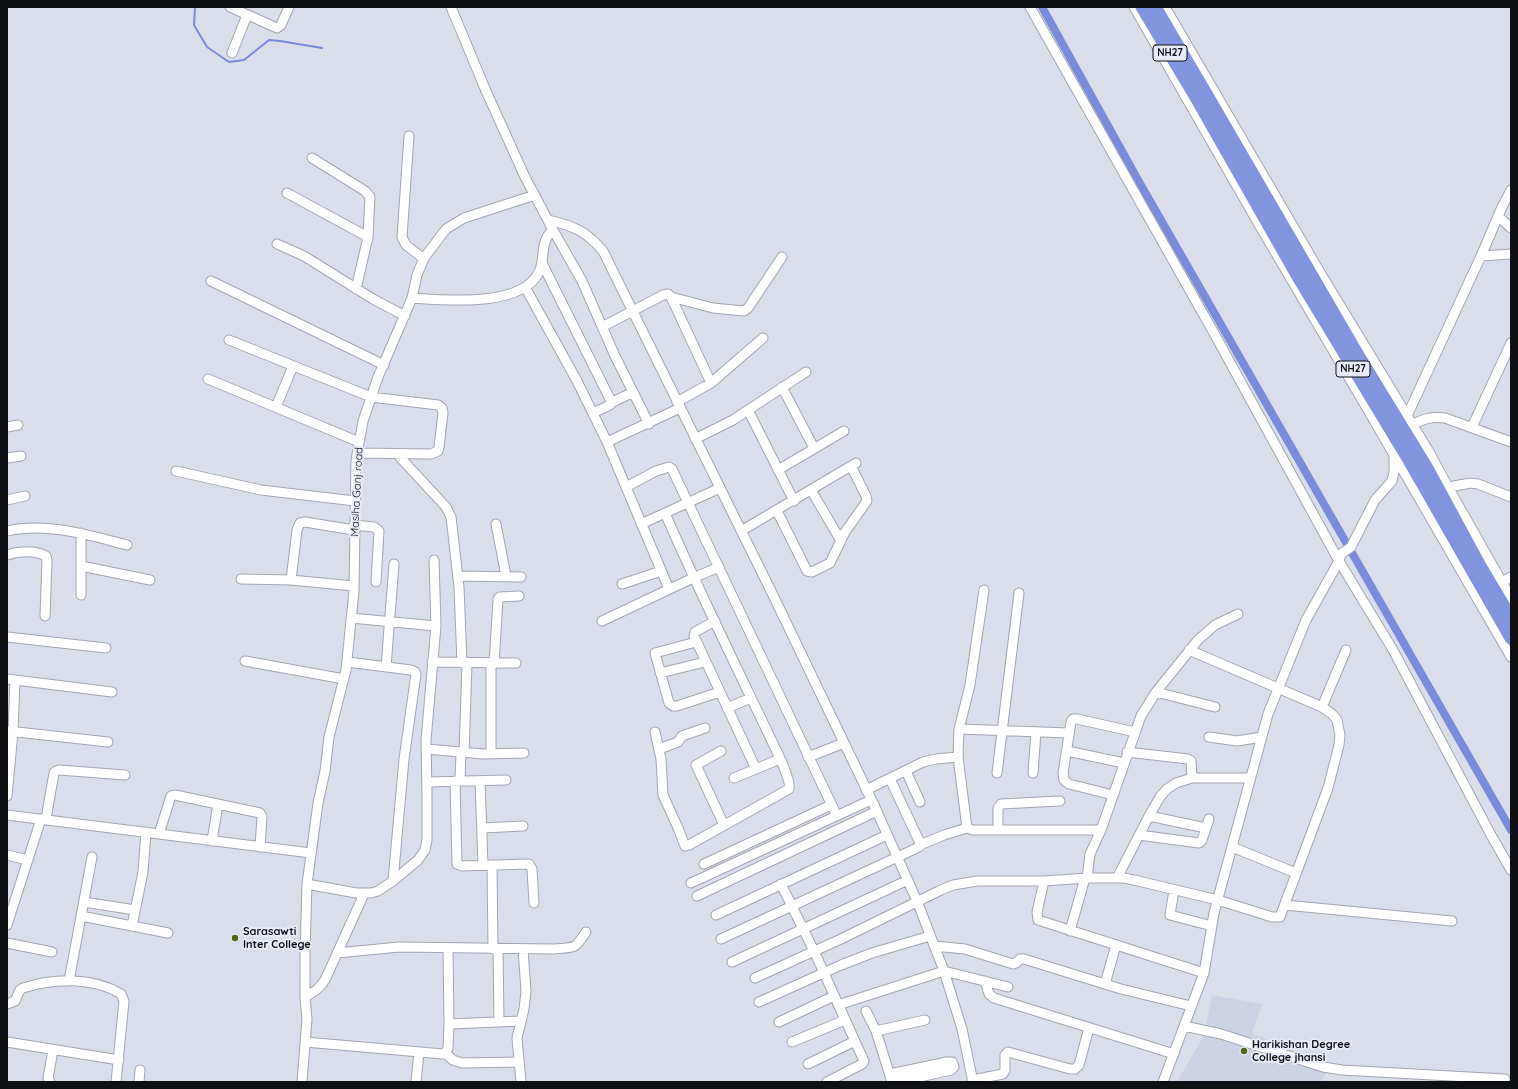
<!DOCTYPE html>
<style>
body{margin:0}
#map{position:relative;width:1518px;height:1089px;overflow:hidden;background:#dadeea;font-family:Quicksand,sans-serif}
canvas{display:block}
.frame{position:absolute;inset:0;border:8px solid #0f1014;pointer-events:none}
</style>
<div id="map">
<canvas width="1518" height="1089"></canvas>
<div class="frame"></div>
</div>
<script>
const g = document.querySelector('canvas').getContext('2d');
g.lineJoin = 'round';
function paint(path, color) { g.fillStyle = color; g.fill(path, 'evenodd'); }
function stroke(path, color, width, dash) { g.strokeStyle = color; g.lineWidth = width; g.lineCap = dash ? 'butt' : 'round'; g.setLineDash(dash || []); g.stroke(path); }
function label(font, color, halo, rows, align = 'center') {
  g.font = font + ' Quicksand,sans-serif'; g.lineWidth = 4; g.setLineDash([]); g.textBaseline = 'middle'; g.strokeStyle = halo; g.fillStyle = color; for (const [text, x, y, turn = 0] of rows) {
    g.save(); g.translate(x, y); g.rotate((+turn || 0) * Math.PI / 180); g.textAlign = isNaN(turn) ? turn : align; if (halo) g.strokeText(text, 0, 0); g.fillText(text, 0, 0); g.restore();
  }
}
paint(new Path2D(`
 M1212 995 1262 1004 1252 1033 1329 1067 1321 1082H1177L1204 1035Z`), '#ccd1e4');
stroke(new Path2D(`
 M195 7 194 25 207 47 229 62 244 60 269 40 280 41 322 48`), '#7a8bda', 2);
stroke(new Path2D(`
 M1042 7 1138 180 1511 830`), '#7a8bda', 8);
const minor = new Path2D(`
 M230 7 277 28 281 25 289 7
 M1030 7 1215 335 1339 561 1393 650 1491 835 1511 870
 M1134 7 1261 228 1368 410 1511 657
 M1165 7 1321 274 1428 450 1448 487 1511 598
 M232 53 247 15
 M409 136 402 237 406 245 424 259
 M312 158 365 191 370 197 368 237 356 289
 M287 193 368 237
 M1498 216 1511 228
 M548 220C574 226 586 231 603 251L772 593 874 805 917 901 944 971 962 1029 973 1082
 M553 230 582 281 615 356 649 424
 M277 244 304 256 373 299 405 316
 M1481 256 1511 254
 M542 263 611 401 610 405 593 413
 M211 281 384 365
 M525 287 577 381 607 442 669 589
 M671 297 713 308 744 311 748 308 782 257
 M412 298C444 300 522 308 539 272 546 257 539 242 553 230L525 177 486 91 451 7
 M602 327 663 295 668 294 671 297 711 383
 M229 340 371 397 438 405 442 408 443 413 439 447 438 451 431 454 358 453
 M208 379 359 442
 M782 387 814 448
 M677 402 711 383 763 338
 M611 403 633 392
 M276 407 293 366
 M748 410 794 501
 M1407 416 1481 256 1502 207 1511 190
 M1412 425C1423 419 1432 416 1445 418L1511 442
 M7 427 18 425
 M1472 427 1511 343
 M695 439 733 420 806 372
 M607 442 680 408
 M397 454 446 507 451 517 459 587 462 663
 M7 458 21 456
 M778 470 844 431
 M176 471 261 490 355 501
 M626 487 656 471 669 467 672 469 837 816
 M1448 487 1471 483 1478 484 1511 497
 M811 490 841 541
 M7 500 25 496
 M777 511 807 571 812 572 830 563 845 532 867 501 866 496 851 466
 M496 524 506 576
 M641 524 720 488
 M354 525 374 527 379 531 376 582
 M7 531C47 522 88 535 127 545
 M741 531 856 463
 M7 555C18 551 35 550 46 556L47 561 45 616
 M81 566 150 580
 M458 576 521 577
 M241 579 291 580 354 586
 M291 580 297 530 300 523 305 522 354 530
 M1502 582 1511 577
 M622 584 661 571
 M984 590 970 685 959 729 958 757 967 828 973 830H1101
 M81 595V533
 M351 618 436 626
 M602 621 693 578 719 567
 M715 621 695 632 694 636 756 769
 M7 637 106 648
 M696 642 655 653 669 703 673 706H677L720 692
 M245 661 344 679
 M347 662 411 670 415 672 416 674 404 759 393 881
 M432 662 516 663
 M491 664V754
 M494 664 498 599 500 597 519 596
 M386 667 394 564
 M660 673 705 662
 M7 679 112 692
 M1156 692 1215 707
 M1322 707 1346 650
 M727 708 751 698
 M959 729 1069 733
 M8 731 108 742
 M655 732 661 759 663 795 678 828 685 846 689 845 789 789C792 780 773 744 768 733 733 660 697 587 665 513
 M1209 737 1237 741 1262 737
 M426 749 484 754 524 753
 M659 749 678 742 682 736 705 728
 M721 751 696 765 724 825
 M1067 751 1124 763
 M1127 752 1188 759 1191 761 1192 778
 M464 753 467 664
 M808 757 844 743
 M906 771 920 802
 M997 773 1019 593
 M1033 773 1036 732
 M734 778 780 759
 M455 781 457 864 462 866 529 864 532 869 534 903
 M460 781 461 752
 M480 781 483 865
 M427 782 506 780
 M866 790 923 762 936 759 958 757
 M1113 795 1069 784 1064 780 1063 773 1071 722 1073 719H1077L1135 732
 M7 796 13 732 15 680
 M7 815 311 853
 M1149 816 1206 828
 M46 819 54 773 56 771 59 770 125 775
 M482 828 523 826
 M998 830V808L1001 804 1060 801
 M159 834 170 799 171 796 175 795 260 813 262 817 260 847
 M1139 835 1199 843 1202 840 1209 819
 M212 841 218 804
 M920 845 944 835 967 828
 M1232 847 1296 873
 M7 855 28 860
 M704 864 831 805
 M492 865 493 949
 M1087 878 1090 854 1101 830 1141 716 1156 692 1198 640 1215 625 1238 614
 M1117 878 1149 816 1160 797 1167 789 1176 783 1192 778H1250
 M1044 881 1037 912 1038 920 1204 973
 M691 883 871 800
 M307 884 356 893H371L378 891 393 881 418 860 425 850 427 840V794L426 740 436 626 434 560
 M781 884 814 951 864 1061 862 1064 827 1082
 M1174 890 1170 915 1212 926
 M697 896 877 811
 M84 902 135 910
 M1285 905 1452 921
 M716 915 887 835
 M81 916 168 933
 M7 925 41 819
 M132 926 143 872 146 832
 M1070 931 1085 878
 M721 939 919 847 920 843 890 779
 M7 943 52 952
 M934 946 965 949 1013 964 1016 963 1020 959H1024L1121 989 1191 1006
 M498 949 499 1022
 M337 953 399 947 554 949C576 947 574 950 586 932
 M732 962 908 880
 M755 978 841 939 941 890 953 885 977 881H1044L1087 878H1124L1134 880 1218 900 1272 917H1280L1328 788 1339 745 1340 735 1337 720 1332 714 1322 707 1189 650
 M69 981 92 857
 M985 981 989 994 994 998 1174 1054
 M1105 984 1116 945
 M305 997C314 992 319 989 325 980L364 894
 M759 1002 841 965 872 953 930 936
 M7 1004 15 1001 20 990 23 988C54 978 93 977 121 994L124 1001 116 1082
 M838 1005 944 971 1008 987
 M866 1011 876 1031 891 1079
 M779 1022 834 996
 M449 1024 521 1021
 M1184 1026 1221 1034 1323 1067 1342 1070 1505 1079
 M876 1031 925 1020
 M7 1042 119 1060
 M305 1042 443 1054 446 1052 448 1048 449 1024 448 949
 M792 1042 845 1020
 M445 1053 453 1060 462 1063 519 1062
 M808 1064 855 1041
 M890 1074 947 1062H952L954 1067 951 1070 897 1082
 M972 1080 1003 1074 1005 1070V1055L1008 1052 1070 1069H1075L1079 1065 1089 1028
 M50 1082 48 1078 53 1050
 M139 1082 140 1070
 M302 1082 307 1019 305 997V955L307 884 318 803 325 771 329 737 346 670 354 591 356 460 363 421 378 377 412 298 417 275 424 258 446 229 464 218 535 195
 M416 1082 419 1052
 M521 1082 517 1038 524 1009 526 991 523 949
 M1163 1082 1204 973 1214 913 1268 714 1306 620 1339 561 1341 554 1351 547 1375 500 1392 481 1394 472V457`);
const highway = new Path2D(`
 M1142 7 1197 99
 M1155 7 1205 92`);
stroke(minor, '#a3a6b2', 11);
stroke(highway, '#fff', 15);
stroke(minor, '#fff', 9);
stroke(highway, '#8394de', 13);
const highwayBridge = new Path2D(`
 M1205 92 1359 357 1428 470 1480 566 1511 618
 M1197 99 1300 280 1409 460 1511 638`);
stroke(highwayBridge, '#fff', 15, []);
stroke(highwayBridge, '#8394de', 13);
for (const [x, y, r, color] of [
 [235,938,4,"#526816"],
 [1244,1051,4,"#526816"]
]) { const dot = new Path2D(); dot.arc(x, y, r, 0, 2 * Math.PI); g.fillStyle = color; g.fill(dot); stroke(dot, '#e7ebf7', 1.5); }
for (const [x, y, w] of [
 [1170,53,34],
 [1353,369,34]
]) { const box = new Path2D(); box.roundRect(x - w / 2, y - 8, w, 16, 3); g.fillStyle = '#e7ebf7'; g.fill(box); stroke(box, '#0f1014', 1); }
label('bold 10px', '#0f1014', null, [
 ["NH27",1170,53],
 ["NH27",1353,369]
]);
label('11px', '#0f1014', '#e7ebf7', [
 ["Masiha Ganj road",357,492,-87]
]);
label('bold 11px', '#0f1014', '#e7ebf7', [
 ["Sarasawti",243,932],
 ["Inter College",243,945],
 ["Harikishan Degree",1252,1045],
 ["College jhansi",1252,1058]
], 'left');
</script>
